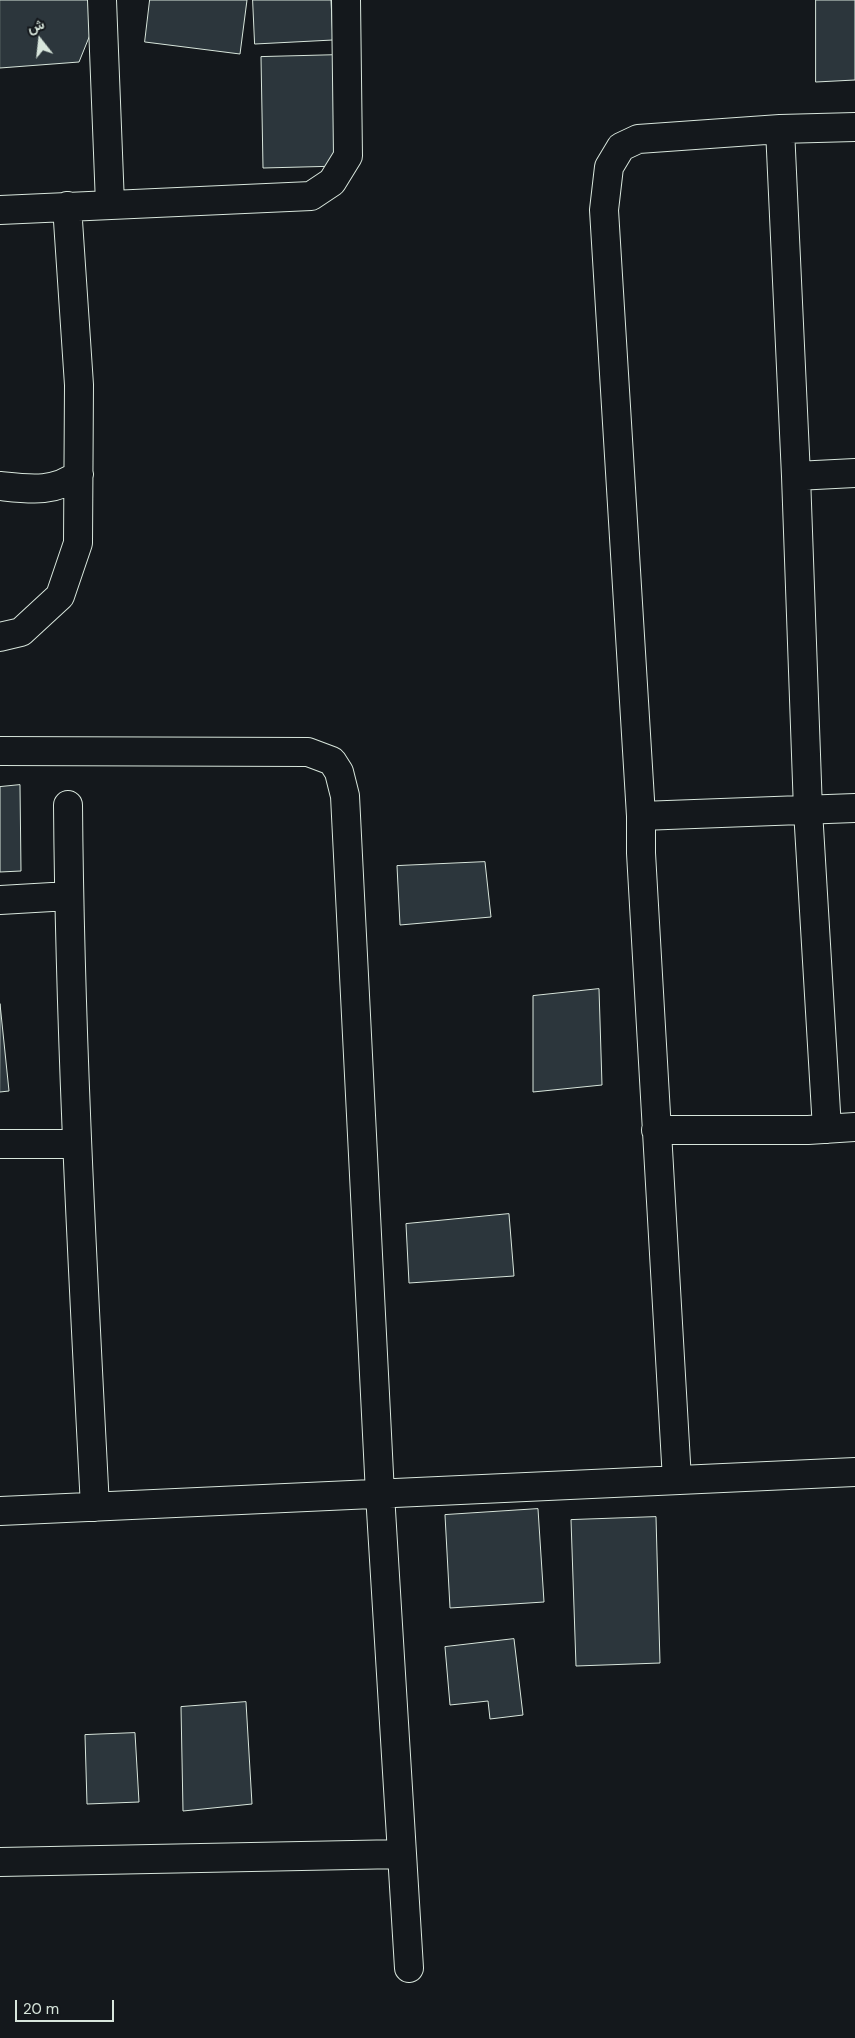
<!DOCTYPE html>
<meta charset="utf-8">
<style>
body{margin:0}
#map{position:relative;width:855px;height:2038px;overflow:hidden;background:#14181c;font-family:"DM Sans",Vazirmatn,sans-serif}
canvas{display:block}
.north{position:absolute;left:15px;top:15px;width:50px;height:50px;-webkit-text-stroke:4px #14181c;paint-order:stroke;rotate:344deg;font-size:14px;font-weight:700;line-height:20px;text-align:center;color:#d8e6dc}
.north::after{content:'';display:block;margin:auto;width:18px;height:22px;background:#d8e6dc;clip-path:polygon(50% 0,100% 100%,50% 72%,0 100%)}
.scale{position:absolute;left:15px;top:2000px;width:99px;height:22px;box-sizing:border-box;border:2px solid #d8e6dc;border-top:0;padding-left:6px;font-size:15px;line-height:18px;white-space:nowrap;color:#d8e6dc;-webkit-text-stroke:4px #14181c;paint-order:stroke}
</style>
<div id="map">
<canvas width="855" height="2038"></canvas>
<div class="north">ش</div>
<div class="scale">20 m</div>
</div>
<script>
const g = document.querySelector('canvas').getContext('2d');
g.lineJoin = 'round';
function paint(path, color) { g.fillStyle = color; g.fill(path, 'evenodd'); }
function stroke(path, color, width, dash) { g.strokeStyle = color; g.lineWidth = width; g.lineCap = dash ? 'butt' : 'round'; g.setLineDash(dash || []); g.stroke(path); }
const building = new Path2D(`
 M0 0H96L94 25 79 62 0 68Z
 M150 0H247L240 54 145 42Z
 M253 0H331L333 40 255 44Z
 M816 0H855V80L816 82Z
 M339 55 341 166 263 168 261 57Z
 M20 785 21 871 0 872V787Z
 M485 862 491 917 400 925 397 866Z
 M599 989 602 1085 533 1092V996Z
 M0 1004 9 1091 0 1092Z
 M509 1214 514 1276 409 1283 406 1224Z
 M538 1509 544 1602 450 1608 445 1515Z
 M656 1517 660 1663 576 1666 571 1520Z
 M514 1639 523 1715 490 1719 488 1701 450 1705 445 1647Z
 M246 1702 252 1804 183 1811 181 1707Z
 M135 1733 139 1802 87 1804 85 1735Z`);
paint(building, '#2c363c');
stroke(building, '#d8e6dc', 1);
const street = new Path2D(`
 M102 0 110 204
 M780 129 796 476 808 810 827 1129
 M0 210 311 196 332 182 348 156 346 0
 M796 476 855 473
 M0 486C29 489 55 493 79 474
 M0 637 21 632 60 596 78 543 79 385 67 206
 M0 751 308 752 332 761 339 772 345 796 380 1494 409 1968
 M68 805C70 1040 83 1273 95 1507
 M641 816 855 808
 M0 900 69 896
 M656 1130H808L855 1127
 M0 1144H76
 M677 1480 641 853V816L604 210 609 167 621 147 638 139 780 129 855 127
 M0 1511 855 1472
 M0 1862 402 1854`);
stroke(street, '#d8e6dc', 30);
stroke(street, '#14181c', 28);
</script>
